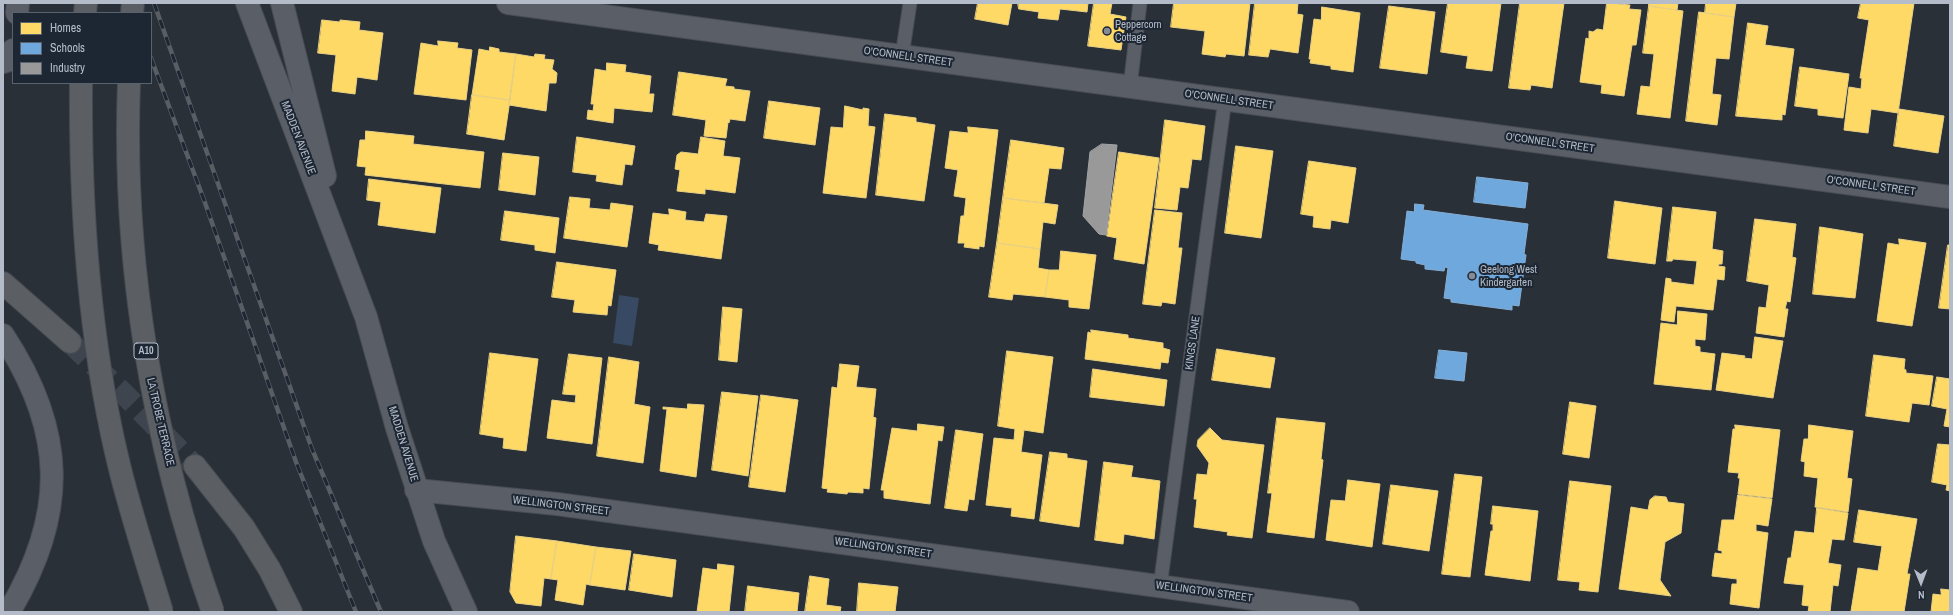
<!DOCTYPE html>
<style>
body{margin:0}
#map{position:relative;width:1953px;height:615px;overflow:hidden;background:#2a3038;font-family:"Archivo Narrow",sans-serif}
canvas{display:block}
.frame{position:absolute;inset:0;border:4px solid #b4bcc9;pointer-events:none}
.legend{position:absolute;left:12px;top:12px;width:140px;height:72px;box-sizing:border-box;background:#1d2633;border:1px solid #59626f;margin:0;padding:5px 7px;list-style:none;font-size:12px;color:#b4bcc9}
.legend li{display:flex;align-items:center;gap:8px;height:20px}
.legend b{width:20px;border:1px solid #59626f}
.north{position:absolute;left:1901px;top:563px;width:40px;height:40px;-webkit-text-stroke:3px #1d2633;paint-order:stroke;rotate:179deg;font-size:11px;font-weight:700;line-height:16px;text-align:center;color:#b4bcc9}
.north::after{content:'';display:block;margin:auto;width:14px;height:18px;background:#b4bcc9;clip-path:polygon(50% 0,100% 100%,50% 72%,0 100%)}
</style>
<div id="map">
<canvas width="1953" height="615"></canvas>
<div class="frame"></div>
<ul class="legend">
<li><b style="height:11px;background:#ffd966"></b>Homes</li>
<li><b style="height:11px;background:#6fa8dc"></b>Schools</li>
<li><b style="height:11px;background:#999"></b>Industry</li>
</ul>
<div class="north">N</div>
</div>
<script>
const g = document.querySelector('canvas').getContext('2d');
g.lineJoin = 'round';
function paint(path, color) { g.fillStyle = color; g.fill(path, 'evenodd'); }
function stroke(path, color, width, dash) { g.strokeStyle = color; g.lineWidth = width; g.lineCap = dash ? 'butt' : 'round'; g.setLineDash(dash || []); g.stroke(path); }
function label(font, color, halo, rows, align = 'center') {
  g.font = font + ' "Archivo Narrow",sans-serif'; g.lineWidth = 4; g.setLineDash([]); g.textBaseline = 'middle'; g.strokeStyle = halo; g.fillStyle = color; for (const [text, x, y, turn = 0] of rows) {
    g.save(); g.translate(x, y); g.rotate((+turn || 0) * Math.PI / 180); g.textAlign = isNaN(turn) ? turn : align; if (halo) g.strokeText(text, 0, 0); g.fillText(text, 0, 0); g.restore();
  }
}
paint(new Path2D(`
 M619 295 639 298 632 346 613 343Z`), '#384963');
const homes = new Path2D(`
 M978 3H1012L1008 25 975 19Z
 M1018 3H1088L1087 12 1060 9 1058 20 1038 18 1039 12 1019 9Z
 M1094 3H1112L1110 14 1126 17 1121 50 1088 46Z
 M1174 3H1250L1244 56 1226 54 1225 57 1202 54 1205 31 1171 27Z
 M1255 3H1298L1297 14 1303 15 1298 53 1270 49 1268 57 1249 55Z
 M1448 3H1501L1492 71 1466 68 1468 56 1441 52Z
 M1520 3H1564L1552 88 1531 85 1530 90 1509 88Z
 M1607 3 1630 5 1629 9 1641 10 1636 45H1632L1624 96 1601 93 1602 85 1580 82 1586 38 1589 39V31L1593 32 1597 29 1603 30Z
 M1649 3H1678L1677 10 1649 6Z
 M1706 3H1736L1734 17 1705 13Z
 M1861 3H1914L1898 113 1871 109 1868 133 1844 130 1849 87 1861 89 1862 78H1860L1869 20 1858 18Z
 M1389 6 1435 12 1427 74 1380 68Z
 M1649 6 1683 11 1670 118 1637 114 1641 86 1650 87 1654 54 1643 53Z
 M1322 7 1360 13 1353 72 1331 69V66L1310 63 1311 59H1309L1314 19 1321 20Z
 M1699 12 1734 17 1729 59 1716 58 1712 94 1721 95 1717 125 1686 121Z
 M322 20 340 22V20L360 22 359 30 383 33 377 80 357 77 355 94 332 91 336 55 318 53Z
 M1748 23 1768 26 1765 45 1794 49 1785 115 1782 114V120L1736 116Z
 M438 41 458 43 457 48 472 50 466 100 414 94 421 43 438 46Z
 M490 47 499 49V52L516 54 510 100 472 95 479 49 489 51Z
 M516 54 534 57 535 54 545 55 544 59 554 60 552 69 557 73 556 83H549L546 111 509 105Z
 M607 63 626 65 625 72 651 76 649 94H654L652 112 614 108 613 123 587 119 588 110 593 111 594 104H591L595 69 606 71Z
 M1800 67 1849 74 1843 118 1818 115V109L1795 106Z
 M679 72 727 79 725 86 734 87V89L750 91 745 121 730 119 729 123 728 122 726 138 704 136 706 120 673 115Z
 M472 95 510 100 504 140 467 134Z
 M769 101 820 108 815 145 764 138Z
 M845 106 863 110V108L869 109 868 126 875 127 866 198 823 193 831 127 843 128Z
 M1899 109 1944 116 1938 153 1894 146Z
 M885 114 916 118V122L935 125 924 201 876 195Z
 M1165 120 1205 126 1201 160 1192 159 1188 188 1180 187 1177 210 1155 208Z
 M968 127 998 130 984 247 979 246V249L964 247 965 243H958L961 216H964L966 198 954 196 958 170 945 168 950 131 968 133Z
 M366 131 414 136 413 144 484 152 480 188 365 175 366 167 357 166 360 140H365Z
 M577 137 635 146 632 165 625 164 622 185 596 181 597 175 573 172Z
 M701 137 725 141 723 156 740 158 735 193 705 189V194L677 191 680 170 675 169 677 155 681 152 698 154Z
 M1011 140 1064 148 1061 169 1049 168 1044 203 1003 198Z
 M1236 146 1273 151 1261 238 1225 233Z
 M1119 152 1159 158 1144 264 1114 259 1117 238 1107 236Z
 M503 153 539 157 535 195 499 190Z
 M1309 161 1356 168 1348 223 1331 220 1330 229 1313 227 1314 216 1301 214Z
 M369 179 441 188 435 233 378 225 381 202 367 200Z
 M570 197 590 199 589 208 610 210 611 203 633 206 627 247 564 238Z
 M1003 198 1058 205 1055 224 1043 222 1040 249 997 243Z
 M1615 201 1662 208 1655 264 1608 258Z
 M1673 207 1716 212 1712 249 1723 251 1722 264H1719L1718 266 1725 267 1724 280 1717 279 1713 310 1676 306 1674 322 1661 320 1666 278 1671 279V282L1694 285 1697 261 1673 259 1672 261H1667Z
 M669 209 686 212 685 220 704 222 706 214 727 216 721 259 658 250 659 245 649 243 653 213 669 215Z
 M1155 210 1182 213 1178 248H1182L1175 304 1162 302 1161 306 1143 304Z
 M505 211 559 218 555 253 535 250V245L501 240Z
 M1755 219 1796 224 1792 257 1796 258 1790 302 1787 301 1785 309H1788L1784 337 1756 333 1759 307 1766 308 1769 285 1747 281Z
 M1820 227 1863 234 1855 298 1813 294Z
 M1899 239 1926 243 1912 326 1877 321 1888 243 1899 245Z
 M997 243 1040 249 1038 268 1049 270 1045 297 1013 294 1012 300 989 297Z
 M1948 245H1950V309L1939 308Z
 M1061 251 1096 255 1089 309 1069 307V300L1045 297 1049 270H1059Z
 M557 262 616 270 611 306 608 305 607 315 573 312 575 300 552 297Z
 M723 307 742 309 737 362 719 360Z
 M1678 311 1707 314 1705 340 1695 339V346L1700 347V352L1715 354 1711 390 1654 384 1661 323 1677 325Z
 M1091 330 1128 335V338L1163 343V348L1170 350 1168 363 1161 362 1160 369 1085 359 1088 332 1091 333Z
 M1755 337 1783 341 1773 398 1716 390 1722 353 1745 356 1744 358 1752 359Z
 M1217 349 1275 358 1270 388 1212 380Z
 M1007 351 1053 357 1043 433 1024 430 1021 452 1042 455 1034 519 1011 516 1012 508 986 505 994 438 1014 440 1015 429 998 426Z
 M490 353 538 359 526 451 503 448 504 438 480 434Z
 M569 354 602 358 592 444 547 438 552 400 575 403 576 395 563 394Z
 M1874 355 1905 359 1904 369 1906 370V373L1933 376 1929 405 1912 403 1909 422 1866 416Z
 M609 357 639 362 634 404 650 407 643 463 597 456Z
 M840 364 859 366 856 387 876 389 873 417 876 418 869 489 863 488V493L848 492 847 494 827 492 828 489 822 488 832 387 837 388Z
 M1093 369 1167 380 1164 406 1090 397Z
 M1937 377 1950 379V427L1944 426 1947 409 1932 406Z
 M722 392 758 396 748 476 712 470Z
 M761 395 798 400 785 492 749 487Z
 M1570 402 1596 406 1589 458 1563 454Z
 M688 404 704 405 696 477 660 471 667 409H663V407L687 409Z
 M1277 418 1325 423 1321 459 1323 460 1314 538 1267 532 1272 493H1268Z
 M918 424 944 427 942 441 938 440 930 504 884 498V490H881L892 428 917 431Z
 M1735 425 1780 430 1772 498 1738 494 1740 478H1738L1739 473 1728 472 1733 429H1735Z
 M1809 425 1853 431 1847 478 1852 479 1848 512 1815 507 1818 478 1804 476 1805 462 1801 461 1804 439H1808Z
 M1210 428 1222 440 1264 445 1252 538 1227 535 1228 532 1194 527 1197 499H1194L1197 474 1207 475 1209 463 1197 446 1198 440Z
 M956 430 983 434 974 500 969 499 967 511 945 508Z
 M1938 444 1950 445V491L1946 490 1947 485 1932 482Z
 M1050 452 1067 454V458L1087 461 1079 527 1040 521Z
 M1104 462 1133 466 1131 477 1160 481 1154 539 1124 534 1123 544 1095 540Z
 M1455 474 1482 477 1470 577 1442 574Z
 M1348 480 1380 484 1372 547 1326 540 1331 500 1345 501Z
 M1570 481 1611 486 1598 592 1579 590 1580 582 1558 580Z
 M1391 485 1438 491 1429 551 1383 544Z
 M1738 495 1772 499 1768 526 1756 524V531L1768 533 1759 608 1730 604 1732 584H1737V579L1712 576 1715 553 1722 554V551L1718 550 1722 520H1734Z
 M1655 496 1666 497 1668 502 1684 504 1681 533 1665 542 1660 580 1671 596 1619 589 1631 507 1648 510 1650 500Z
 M1493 506 1538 511 1530 581 1485 575 1491 531H1493V524H1491Z
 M1817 508 1848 513 1844 540 1832 539 1828 563 1841 565 1838 586 1833 585 1830 612H1808L1809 606 1802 605 1804 585 1784 583 1788 558H1791L1795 531 1814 533Z
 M1859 510 1917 519 1907 574H1910L1904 612 1851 611 1858 568 1878 571 1882 546 1854 542Z
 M516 536 557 541 551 579 544 578 541 606 516 603 510 592Z
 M557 541 596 547 590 585 586 584 583 605 555 600 558 580 551 579Z
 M596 547 631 551 625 590 590 585Z
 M634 554 676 560 672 597 629 590Z
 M718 564 734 566 729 612H697L703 568 717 570Z
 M810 576 829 579 826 605 841 607 840 612H805Z
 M859 583 898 587 895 612H857Z
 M748 586 799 593 797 612H745Z
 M1941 589 1950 590V612H1931L1933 594 1941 595Z`);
paint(homes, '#ffd966');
stroke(homes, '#e8d084', 1);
const schools = new Path2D(`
 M1477 177 1528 183 1525 208 1474 202Z
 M1415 204 1424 205 1423 210 1528 224 1524 254 1526 255 1519 306 1512 305V310L1451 302V299L1444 298 1448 268 1445 267 1444 271 1425 269V265L1416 263V261L1401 259 1407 211 1414 212Z
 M1439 350 1467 353 1464 381 1435 378Z`);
paint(schools, '#6fa8dc');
stroke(schools, '#84aed6', 1);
const industry = new Path2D(`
 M1102 144 1117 145 1106 235 1099 234 1083 216 1090 152Z`);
paint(industry, '#999');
stroke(industry, '#a1a4a7', 1);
stroke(new Path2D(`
 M70 342 123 393 195 466`), '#3f454e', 22, [22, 11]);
const service = new Path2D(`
 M902 56 910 3
 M1130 87 1140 3
 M1160 587 1225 99`);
const minor = new Path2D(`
 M247 3 366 317 397 428 434 541 466 612
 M282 3 325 176
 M508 3 1950 197
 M17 13 18 3
 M3 62 12 59 13 50
 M416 490 557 504 1348 612`);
const tertiary = new Path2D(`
 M3 335C66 431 68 513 9 612`);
const trunk = new Path2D(`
 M85 13 86 3
 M3 283 70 342
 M195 466 244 528 270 570 291 612`);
stroke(service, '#484c53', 15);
stroke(minor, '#484c53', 24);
stroke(tertiary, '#484c53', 24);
stroke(trunk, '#474c53', 24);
stroke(service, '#5a5e66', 13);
stroke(minor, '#5a5e66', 22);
stroke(tertiary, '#5a5e66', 22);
stroke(trunk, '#5b5f64', 22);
const rail = new Path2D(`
 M132 3 135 13
 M154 3 312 449 381 612
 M151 58 204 200 296 462 356 612`);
stroke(rail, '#595d64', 4.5);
stroke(rail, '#1d2633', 3, [9]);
const trunkBridge = new Path2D(`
 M132 13 133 3
 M81 83C80 213 89 346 121 473 133 520 148 566 162 612
 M129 83C122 262 153 443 213 612`);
stroke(trunkBridge, '#474c53', 24, []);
stroke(trunkBridge, '#5b5f64', 22);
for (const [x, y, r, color] of [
 [1107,31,4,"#848b96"],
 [1472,276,4,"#848b96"]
]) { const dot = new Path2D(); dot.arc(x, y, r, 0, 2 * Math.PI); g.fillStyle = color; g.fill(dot); stroke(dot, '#1d2633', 1.5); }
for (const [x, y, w] of [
 [146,351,24]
]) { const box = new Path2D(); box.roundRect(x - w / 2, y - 8, w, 16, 3); g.fillStyle = '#1d2633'; g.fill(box); stroke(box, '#b4bcc9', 1); }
label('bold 10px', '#b4bcc9', null, [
 ["A10",146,351]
]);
label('11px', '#b4bcc9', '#1d2633', [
 ["Peppercorn",1115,25],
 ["Cottage",1115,38],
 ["Geelong West",1480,270],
 ["Kindergarten",1480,283]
], 'left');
label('11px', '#b4bcc9', '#1d2633', [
 ["O'CONNELL STREET",908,57,8],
 ["O'CONNELL STREET",1229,100,8],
 ["MADDEN AVENUE",298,138,69],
 ["O'CONNELL STREET",1550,143,8],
 ["O'CONNELL STREET",1871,186,8],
 ["KINGS LANE",1193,343,-82],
 ["LA TROBE TERRACE",160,422,77],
 ["MADDEN AVENUE",403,444,73],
 ["WELLINGTON STREET",561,506,7],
 ["WELLINGTON STREET",883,548,8],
 ["WELLINGTON STREET",1204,592,8]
]);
</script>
